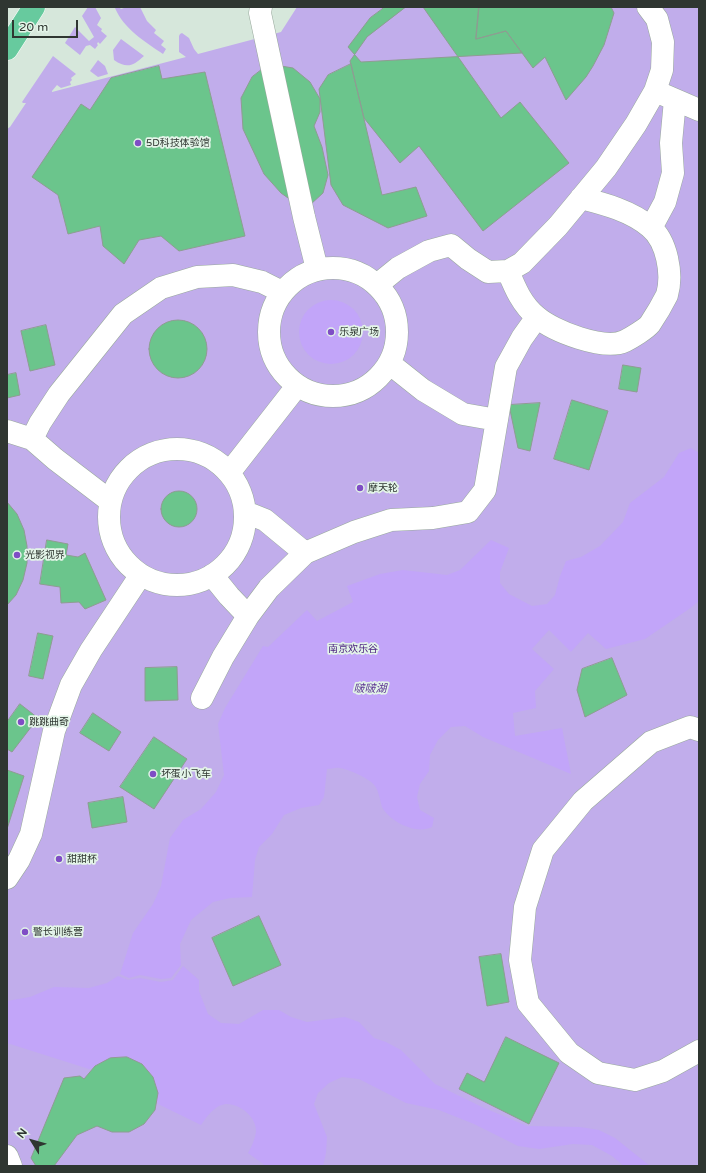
<!DOCTYPE html>
<meta charset="utf-8">
<style>
body{margin:0}
#map{position:relative;width:706px;height:1173px;overflow:hidden;background:#d6e7db;font-family:"Varela Round",sans-serif}
canvas{display:block}
.frame{position:absolute;inset:0;border:8px solid #2f3631;pointer-events:none}
.north{position:absolute;left:12px;top:1121px;width:40px;height:40px;-webkit-text-stroke:3px #e3f4e8;paint-order:stroke;rotate:307deg;font-size:11px;font-weight:700;line-height:16px;text-align:center;color:#2f3631}
.north::after{content:'';display:block;margin:auto;width:14px;height:18px;background:#2f3631;clip-path:polygon(50% 0,100% 100%,50% 72%,0 100%)}
.scale{position:absolute;left:12px;top:20px;width:66px;height:18px;box-sizing:border-box;border:2px solid #2f3631;border-top:0;padding-left:5px;font-size:12px;line-height:14px;white-space:nowrap;color:#2f3631;-webkit-text-stroke:3px #e3f4e8;paint-order:stroke}
</style>
<div id="map">
<canvas width="706" height="1173"></canvas>
<div class="frame"></div>
<div class="north">N</div>
<div class="scale">20 m</div>
</div>
<script>
const g = document.querySelector('canvas').getContext('2d');
g.lineJoin = 'round';
function paint(path, color) { g.fillStyle = color; g.fill(path, 'evenodd'); }
function stroke(path, color, width, dash) { g.strokeStyle = color; g.lineWidth = width; g.lineCap = dash ? 'butt' : 'round'; g.setLineDash(dash || []); g.stroke(path); }
function label(font, color, halo, rows, align = 'center') {
  g.font = font + ' "Varela Round","Noto Sans SC",sans-serif'; g.lineWidth = 3.5; g.setLineDash([]); g.textBaseline = 'middle'; g.strokeStyle = halo; g.fillStyle = color; for (const [text, x, y, turn = 0] of rows) {
    g.save(); g.translate(x, y); g.rotate((+turn || 0) * Math.PI / 180); g.textAlign = isNaN(turn) ? turn : align; if (halo) g.strokeText(text, 0, 0); g.fillText(text, 0, 0); g.restore();
  }
}
paint(new Path2D(`
 M88 7H95L101 18 97 25 102 29 101 31 107 36 100 44 98 42 97 44 98 45 95 49 90 45 86 46 80 55 65 43 75 27 89 41 94 37 82 16Z
 M117 7H119L121 9 127 7H140L147 21 156 30 154 33 164 41 161 45 166 49 163 54C144 41 124 29 115 8Z
 M297 7H699V1166H7V129L10 127 26 103H23L22 102 53 56 76 74 71 78 72 80 70 82 71 85 61 88 57 85 52 91V92L186 57 179 52V36L180 34 182 33 189 38 194 49 198 54 281 32Z
 M121 39 144 56C133 66 127 69 114 60L113 50Z
 M98 60 105 66 108 74 98 77 90 71Z`), '#c1adeb');
paint(new Path2D(`
 M299 332a32 32 0 1 1 64 0a32 32 0 1 1-64 0Z
 M691 448 699 453V601L689 609 645 639 606 649 588 633 571 652 549 630 532 649 554 669 535 691 536 708 513 713 515 736 562 728 571 774 483 737 465 726 451 727 438 740 430 755 429 771 420 784 417 797 420 810 434 818 432 827C417 835 390 822 382 807 380 800 379 792 375 786 371 779 348 769 340 768 336 767 331 769 327 769L324 797 319 805 301 808 284 815 272 834 259 847 255 860 252 897 230 898 213 902 191 920 180 944 181 965 171 978 161 979 140 975 129 978 120 974 133 933 153 904 161 886 170 838 183 820 201 809 216 792 224 775 218 724 225 708 263 646 268 647 307 610 317 621 353 602 347 586 380 574 403 570 447 575 460 570 491 540 509 548 500 572V583L509 594 532 606 547 604 555 595 560 576 566 561 581 557 600 546 623 522 630 503 664 477 679 453Z
 M183 966 199 980V991L208 1014 221 1023 239 1024 263 1010H279L291 1017 307 1022 345 1017 359 1022 374 1038 386 1042 401 1050 435 1084 482 1107 527 1126 580 1127 599 1130 615 1138 650 1166H624L612 1156 592 1145 573 1144 539 1149 518 1146 474 1124 439 1110 406 1103 359 1079 342 1077 329 1083 318 1093 314 1104 327 1137 326 1153 323 1166H266L248 1153C252 1146 255 1139 256 1132 257 1118 241 1104 227 1104 224 1104 218 1106 216 1108 210 1112 205 1119 201 1125L158 1104 150 1076 118 1061 89 1069 7 1043V1001L30 997 54 987 89 988 107 983 118 976 128 980 140 978 161 982 173 980Z`), '#c2a5f9');
const building = new Path2D(`
 M385 7H479L476 39 506 31 522 53 361 62 348 47 370 18Z
 M406 7H423L501 118 520 102 569 163 483 231 419 146 400 163 364 118 350 61 367 37Z
 M479 7H611L614 13 604 45 593 66 586 77 566 100 545 57 533 68 506 31 476 39Z
 M269 64 293 68 310 82 320 99V112L314 126 322 147 328 175 323 193 311 204 298 205 281 193 264 174 243 129 241 98 252 77Z
 M351 64 382 195 416 187 427 216 388 228 343 205 331 185 319 89 328 75Z
 M159 66 162 79 205 72 245 236 179 251 161 236 139 240 124 264 103 246 100 226 68 234 58 195 32 177 81 104 90 110 111 78Z
 M149 349a29 29 0 1 1 58 0a29 29 0 1 1-58 0Z
 M46 325 55 365 30 371 21 331Z
 M623 365 641 368 637 392 619 389Z
 M16 373 20 395 7 398V375Z
 M572 400 608 411 589 470 554 459Z
 M540 403 530 451 518 448 509 405Z
 M161 509a18 18 0 1 1 36 0a18 18 0 1 1-36 0Z
 M7 502 17 514 24 530 27 546V563L23 580 16 595 7 605Z
 M47 540 68 544 66 555 78 557 85 553 106 600 85 609 79 602 61 603 60 587 40 584Z
 M38 633 53 636 43 679 29 676Z
 M612 658 627 695 585 717 577 690 582 669Z
 M177 667 178 700 145 701V668Z
 M20 704 38 718 12 752 7 749V722Z
 M93 713 121 732 109 751 80 733Z
 M154 737 187 759 154 809 120 787Z
 M7 770 24 776 7 829Z
 M123 797 127 822 92 828 88 803Z
 M259 916 281 965 233 986 212 938Z
 M501 954 509 1002 487 1006 479 957Z
 M506 1037 559 1063 529 1124 459 1089 467 1073 484 1082Z
 M127 1057 142 1064 153 1077 158 1093 155 1110 144 1124 129 1132H112L97 1126 77 1135 54 1166H36L31 1158 64 1078 80 1076 84 1079 95 1066 110 1058Z`);
paint(building, '#6bc58c');
stroke(building, '#8e9d92', 1);
const minor = new Path2D(`
 M261 7 260 13 304 217 317 269
 M662 94 699 110
 M651 228 665 202 673 173 671 143 675 100
 M269 332a64 64 0 1 1 128 0a64 64 0 1 1-128 0Z
 M508 271C515 288 522 305 537 317 553 331 604 351 625 341 631 338 646 329 650 324 654 318 664 301 667 295 673 274 667 241 650 227 631 211 605 204 581 198
 M377 285 398 268 429 251 451 245 468 259 488 272 508 271 522 263 558 226 606 168 636 124 655 91 662 70 663 42 657 19 648 7
 M389 363 423 390 463 414 497 420
 M7 431 32 439 55 459 110 501
 M32 439 40 423 59 394 123 314 161 288 197 277 233 275 262 282 282 292
 M109 517a68 68 0 1 1 136 0a68 68 0 1 1-136 0Z
 M229 473 297 386
 M245 512 265 520 305 553
 M212 575 229 596 248 616
 M202 698 223 657 248 616 269 588 305 553 354 532 391 520 433 518 468 512 485 490 506 367 522 338 537 317
 M699 730 690 727 651 742 583 801 543 850 525 907 520 960 528 1003 569 1053 598 1073 635 1080 663 1071 699 1051
 M7 878 19 860 31 834 54 731 71 685 91 650 140 576
 M7 1156 11 1166`);
const major = new Path2D(`
 M7 49 34 7`);
stroke(minor, '#99a99d', 23);
stroke(major, '#fff', 23);
stroke(minor, '#fff', 22);
stroke(major, '#67ca9e', 22);
for (const [x, y, r, color] of [
 [138,143,4,"#7f4dc5"],
 [331,332,4,"#7f4dc5"],
 [360,488,4,"#7f4dc5"],
 [17,555,4,"#7f4dc5"],
 [21,722,4,"#7f4dc5"],
 [153,774,4,"#7f4dc5"],
 [59,859,4,"#7f4dc5"],
 [25,932,4,"#7f4dc5"]
]) { const dot = new Path2D(); dot.arc(x, y, r, 0, 2 * Math.PI); g.fillStyle = color; g.fill(dot); stroke(dot, '#e3f4e8', 1.5); }
label('10px', '#2f3631', '#e3f4e8', [
 ["5D科技体验馆",146,143],
 ["乐泉广场",339,332],
 ["摩天轮",368,488],
 ["光影视界",25,555],
 ["跳跳曲奇",29,722],
 ["坏蛋小飞车",161,774],
 ["甜甜杯",67,859],
 ["警长训练营",33,932]
], 'left');
label('10px', '#4b207f', '#e3f4e8', [
 ["南京欢乐谷",353,649]
]);
label('italic 11px', '#5a3191', '#e3f4e8', [
 ["啵啵湖",370,689]
]);
</script>
